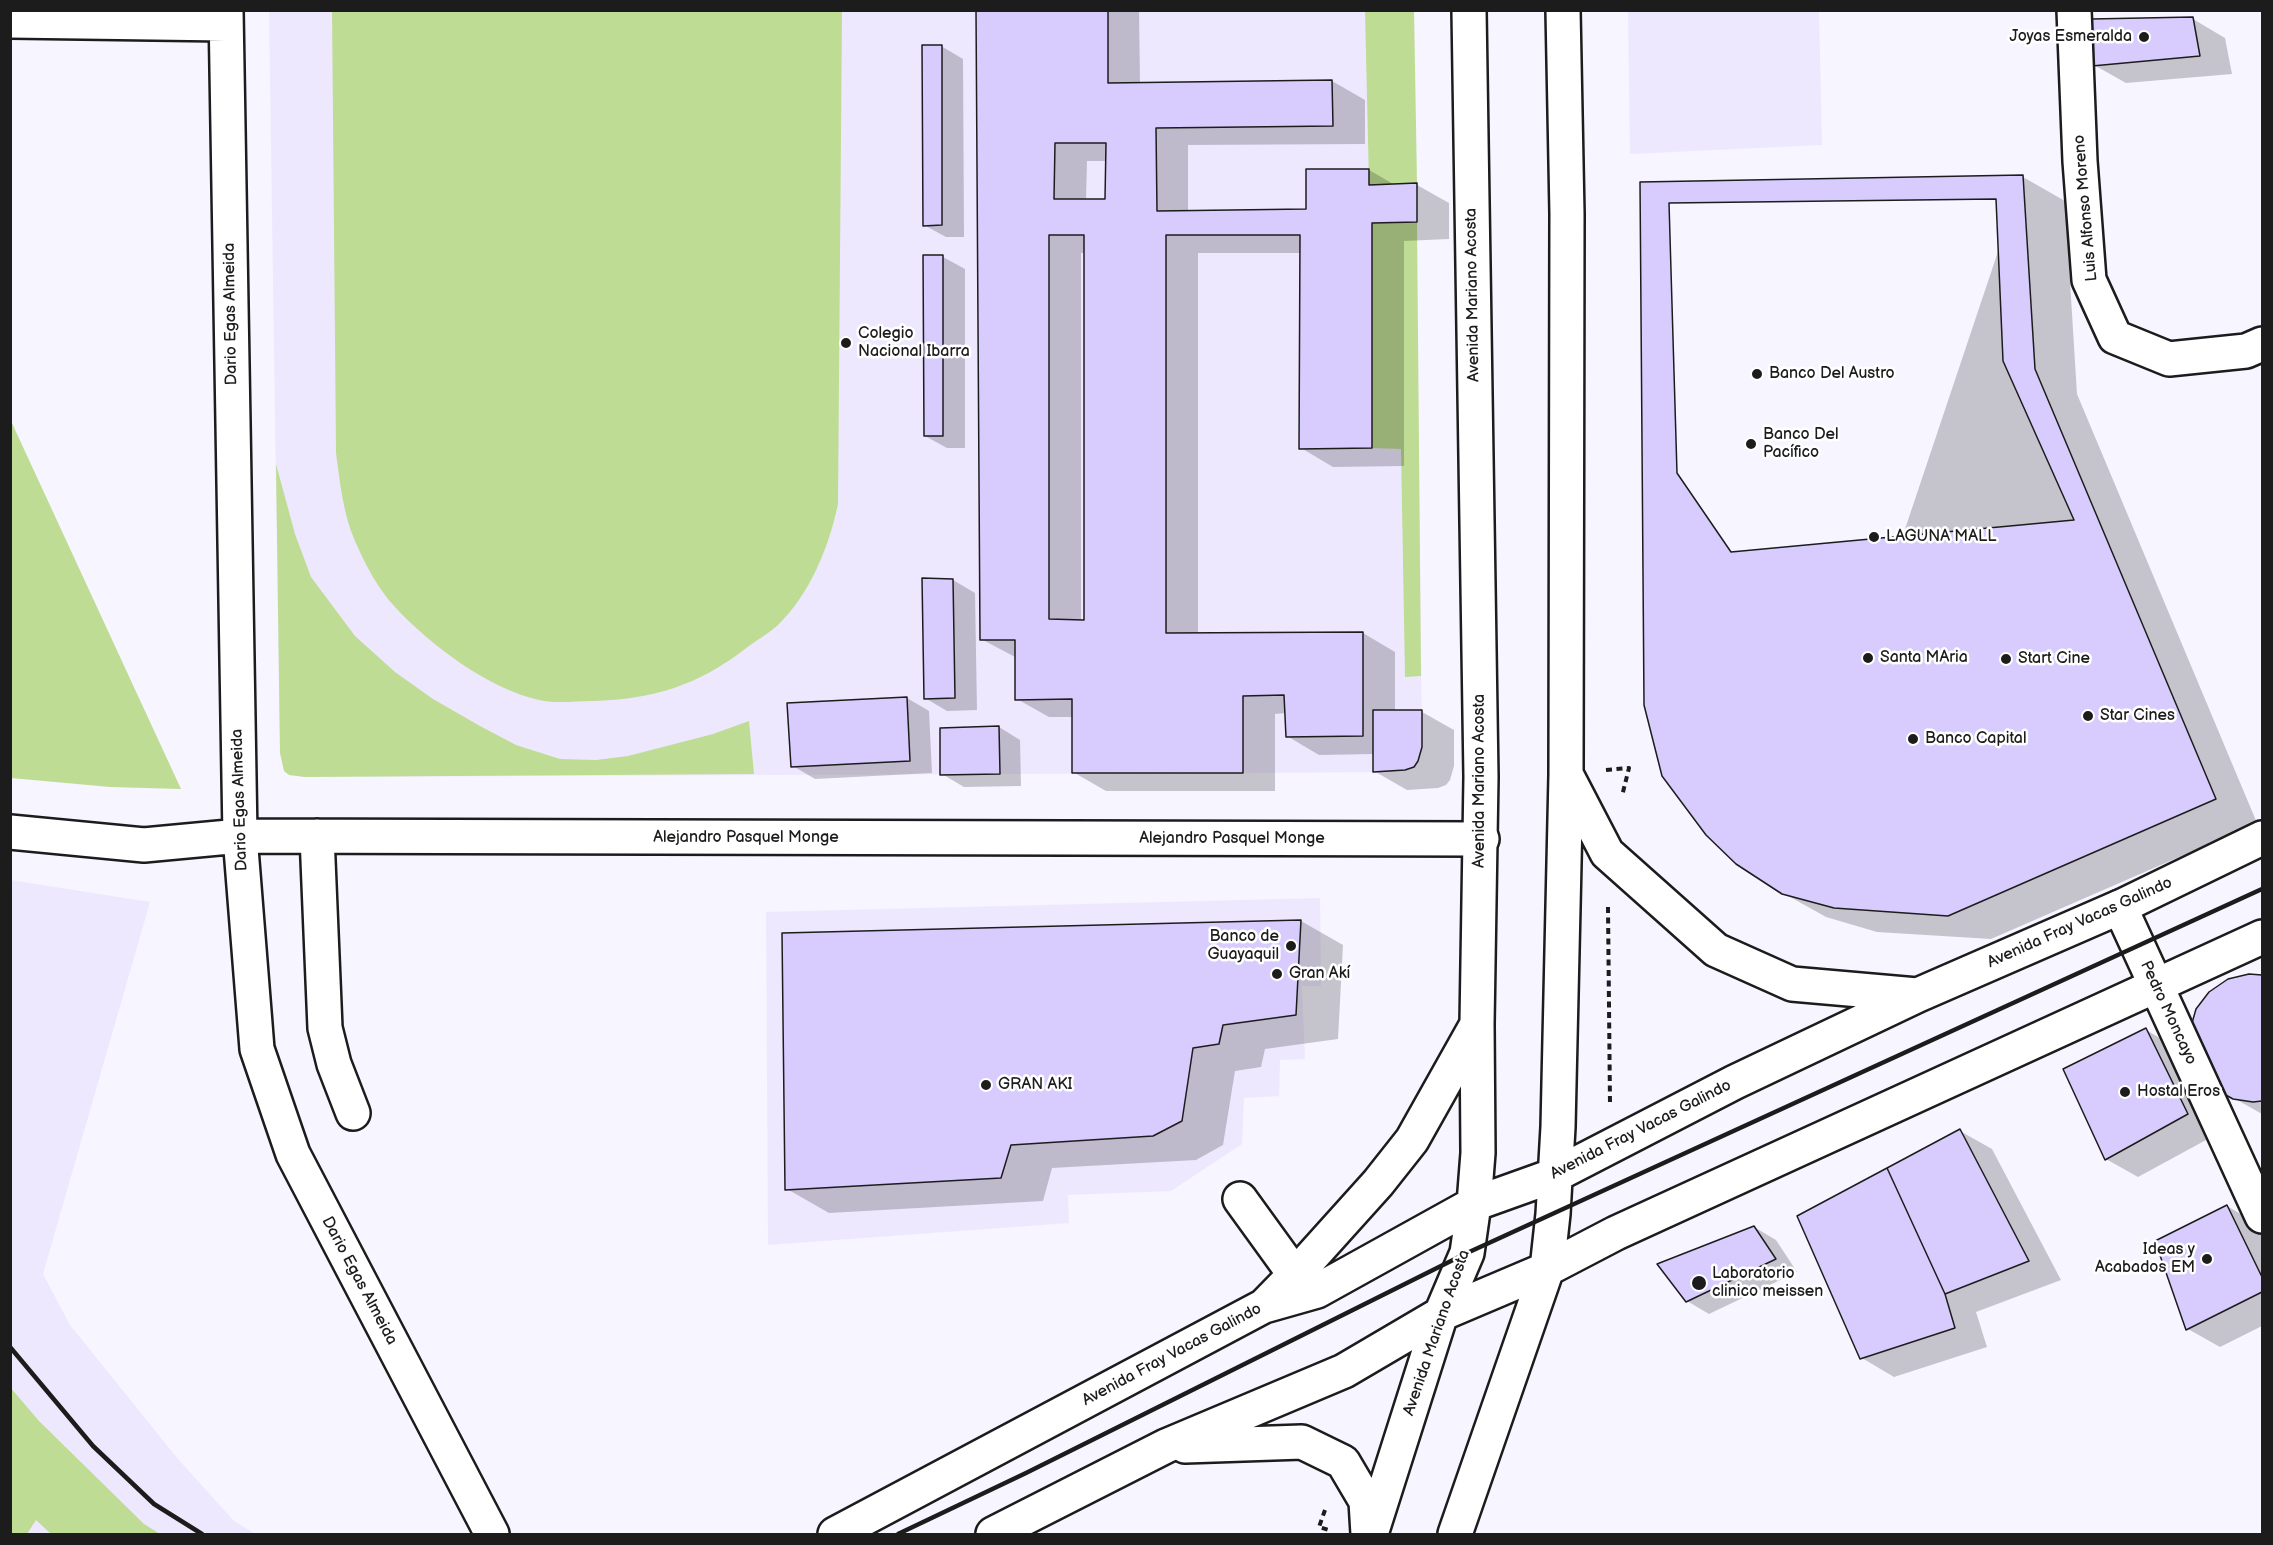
<!DOCTYPE html>
<meta charset="utf-8">
<style>
body{margin:0}
#map{position:relative;width:2273px;height:1545px;overflow:hidden;background:#f7f5ff;font-family:"Balsamiq Sans",sans-serif}
canvas{display:block}
.frame{position:absolute;inset:0;border:12px solid #1c1c1c;pointer-events:none}
</style>
<div id="map">
<canvas width="2273" height="1545"></canvas>
<div class="frame"></div>
</div>
<script>
const g = document.querySelector('canvas').getContext('2d');
g.lineJoin = 'round';
function paint(path, color) { g.fillStyle = color; g.fill(path, 'evenodd'); }
function stroke(path, color, width, dash) { g.strokeStyle = color; g.lineWidth = width; g.lineCap = dash ? 'butt' : 'round'; g.setLineDash(dash || []); g.stroke(path); }
function label(font, color, halo, rows, align = 'center') {
  g.font = font + ' "Balsamiq Sans",sans-serif'; g.lineWidth = 5; g.setLineDash([]); g.textBaseline = 'middle'; g.strokeStyle = halo; g.fillStyle = color; for (const [text, x, y, turn = 0] of rows) {
    g.save(); g.translate(x, y); g.rotate((+turn || 0) * Math.PI / 180); g.textAlign = isNaN(turn) ? turn : align; if (halo) g.strokeText(text, 0, 0); g.fillText(text, 0, 0); g.restore();
  }
}
paint(new Path2D(`
 M269 11H1414L1422 739 1418 761 1414 767 1405 770 1389 772 1243 773 305 777 289 775 284 771 280 753Z
 M1628 11H1819L1822 145 1630 154Z
 M10 880 150 902 43 1274 70 1325 178 1459 233 1520 255 1534H11Z
 M1320 898 1321 986H1302L1305 1059 1280 1060 1279 1096 1244 1098 1242 1144 1171 1191 1068 1195 1069 1223 768 1245 766 912Z`), '#eee8fe');
paint(new Path2D(`
 M332 11H842L838 504C829 547 810 594 778 625 768 634 755 641 745 649 697 686 653 699 593 701 574 701 558 704 539 700 489 689 430 645 395 607 378 589 365 564 355 541 343 514 340 482 336 453Z
 M1365 11H1414L1417 183 1369 185Z
 M1417 222 1421 676 1405 677 1401 449 1372 448V223Z
 M10 421H11L181 789 110 787 11 778Z
 M276 464 295 534 311 577 355 636 395 672 433 699 480 726 516 745 560 759 596 760 628 756 713 734 749 721 754 774 305 777 289 775 284 771 280 753Z
 M10 1387 39 1421 144 1524 160 1534H51L36 1520 27 1534H11Z`), '#bfdc94');
paint(new Path2D(`
 M977 10H1139L1140 84 1332 81 1365 100V144L1188 145V212L1307 211 1369 170 1395 185H1417L1449 203V239L1404 241V466L1333 467 1301 448V253H1198V634L1363 633 1395 652V712H1422L1454 730V766L1450 780 1446 785 1438 788 1407 790 1374 771V754L1319 755 1287 736 1286 713 1275 714V791H1106L1073 772V717H1049L1017 699V658L981 639ZM1087 161H1108L1107 200H1086ZM1081 253H1085L1086 621H1081Z
 M2193 19 2225 38 2232 74 2126 83 2094 65Z
 M941 46 963 59 964 237H946L924 225Z
 M2023 177 2065 201 2077 394 2257 823 1991 939 1877 932 1826 917 1783 893Z
 M943 257 965 269V448H947L925 436Z
 M953 580 975 593 977 710 947 711 925 698Z
 M907 698 929 711 932 773 815 779 793 766Z
 M999 727 1020 740 1021 786 964 787 942 774Z
 M1301 921 1343 945 1338 1039 1265 1049 1261 1067 1235 1071 1223 1145 1196 1160 1052 1168 1043 1201 829 1213 787 1189Z
 M2249 976 2262 977V1114L2216 1088Z
 M2146 1030 2179 1049 2219 1133 2138 1177 2106 1159Z
 M1960 1131 1992 1149 2061 1280 1976 1312 1987 1347 1894 1377 1862 1358Z
 M2227 1206 2259 1225 2262 1232V1326L2220 1347 2188 1329Z
 M1754 1227 1776 1240 1797 1272 1709 1314 1687 1301Z`), '#0003');
const building = new Path2D(`
 M976 10H1108V83L1332 80 1333 126 1156 128 1157 211 1306 209V169H1369V185L1417 183V222L1372 223V448L1299 449 1300 235H1166V633L1363 632V736L1286 737 1284 695 1243 696V773H1072V699L1015 700V640H980ZM1055 143H1106L1105 199H1054ZM1049 235H1084V620L1049 619Z
 M2193 17 2200 56 2092 66 2091 19Z
 M922 45H942V225L923 226Z
 M2023 175 2035 369 2216 799 1948 916 1834 908 1782 894 1736 864 1706 835 1662 776 1644 705 1640 182Z
 M1996 199 2003 361 2074 520 1731 552 1677 473 1669 203Z
 M923 255H943V436H924Z
 M922 578 953 579 955 698 924 699Z
 M907 697 910 761 791 767 787 703Z
 M1373 710H1422V747L1418 761 1414 767 1405 770 1373 772Z
 M999 726 1000 774 940 775V728Z
 M1301 920 1296 1015 1223 1025 1219 1044 1193 1048 1182 1121 1153 1136 1011 1145 1001 1178 785 1190 782 933Z
 M2249 974 2262 975V1101L2253 1102 2233 1099 2215 1089 2190 1030 2196 1009 2209 992 2228 979Z
 M2146 1028 2188 1114 2105 1160 2063 1069Z
 M1960 1129 2029 1261 1945 1294 1887 1168Z
 M1887 1168 1945 1294 1955 1328 1860 1359 1797 1216Z
 M2227 1205 2262 1277V1292L2186 1330 2155 1241Z
 M1754 1226 1776 1259 1686 1302 1657 1264Z`);
paint(building, '#d8cbfd');
stroke(building, '#1c1c1c', 1.5);
const minor = new Path2D(`
 M226 10 240 836 257 1049 293 1154 492 1534
 M2074 10 2080 161 2089 280 2115 337 2169 359 2246 351 2262 344
 M10 21 226 24
 M10 832 144 845 240 836 1482 839
 M317 836 325 1028 334 1064 353 1113
 M2120 907 2262 1216
 M1240 1199 1295 1275`);
const major = new Path2D(`
 M1567 776 1607 853 1716 950 1792 984 1917 995
 M1266 1304 1306 1263 1378 1183 1412 1140 1476 1026
 M1185 1446 1302 1442 1343 1462 1366 1501 1368 1534
 M835 1534 1264 1306 1317 1291 1474 1204 1555 1175 1735 1082 1918 995 2120 907 2262 838
 M993 1534 1166 1446 1344 1371 1441 1314 1547 1269 1616 1233 2262 937
 M1371 1534 1441 1314 1467 1253 1474 1204 1478 1153 1477 1024 1481 777 1469 10
 M1455 1534 1547 1269 1553 1214 1558 1127 1566 775 1567 214 1563 10`);
stroke(minor, '#1c1c1c', 38);
stroke(major, '#1c1c1c', 38);
stroke(new Path2D(`
 M1606 770 1629 768 1622 796
 M1608 907 1610 1104
 M1325 1510 1319 1527 1329 1530`), '#1c1c1c', 4, [6, 4.5]);
stroke(minor, '#fff', 33);
stroke(major, '#fff', 33);
stroke(new Path2D(`
 M10 1347 93 1446 154 1504 202 1534
 M898 1534 1026 1473 1467 1253 2262 889`), '#1c1c1c', 4.5);
for (const [x, y, r, color] of [
 [2144,37,6,"#1c1c1c"],
 [846,343,6,"#1c1c1c"],
 [1757,374,6,"#1c1c1c"],
 [1751,444,6,"#1c1c1c"],
 [1874,537,6,"#1c1c1c"],
 [1868,658,6,"#1c1c1c"],
 [2006,659,6,"#1c1c1c"],
 [2088,716,6,"#1c1c1c"],
 [1913,739,6,"#1c1c1c"],
 [1291,946,6,"#1c1c1c"],
 [1277,974,6,"#1c1c1c"],
 [986,1085,6,"#1c1c1c"],
 [2125,1092,6,"#1c1c1c"],
 [2207,1259,6,"#1c1c1c"],
 [1699,1283,8,"#1c1c1c"]
]) { const dot = new Path2D(); dot.arc(x, y, r, 0, 2 * Math.PI); g.fillStyle = color; g.fill(dot); stroke(dot, '#fff', 2); }
label('16px', '#1c1c1c', '#fff', [
 ["Joyas Esmeralda",2132,37,"right"],
 ["Colegio",858,334],
 ["Nacional Ibarra",858,352],
 ["Banco Del Austro",1769,374],
 ["Banco Del",1763,435],
 ["Pacífico",1763,453],
 ["LAGUNA MALL",1886,537],
 ["Santa MAria",1880,658],
 ["Start Cine",2018,659],
 ["Star Cines",2100,716],
 ["Banco Capital",1925,739],
 ["Banco de",1279,937,"right"],
 ["Guayaquil",1279,955,"right"],
 ["Gran Akí",1289,974],
 ["GRAN AKI",998,1085],
 ["Hostal Eros",2137,1092],
 ["Ideas y",2195,1250,"right"],
 ["Acabados EM",2195,1268,"right"],
 ["Laboratorio",1712,1274],
 ["clinico meissen",1712,1292]
], 'left');
label('16px', '#1c1c1c', '#fff', [
 ["Luis Alfonso Moreno",2086,208,-95],
 ["Avenida Mariano Acosta",1473,295,-91],
 ["Dario Egas Almeida",231,314,-91],
 ["Avenida Mariano Acosta",1480,781,-90],
 ["Dario Egas Almeida",240,800,-92],
 ["Alejandro Pasquel Monge",746,838],
 ["Alejandro Pasquel Monge",1232,839],
 ["Avenida Fray Vacas Galindo",2080,923,-24],
 ["Pedro Moncayo",2168,1013,65],
 ["Avenida Fray Vacas Galindo",1641,1130,-27],
 ["Dario Egas Almeida",359,1281,62],
 ["Avenida Mariano Acosta",1437,1333,-71],
 ["Avenida Fray Vacas Galindo",1172,1355,-28]
]);
</script>
